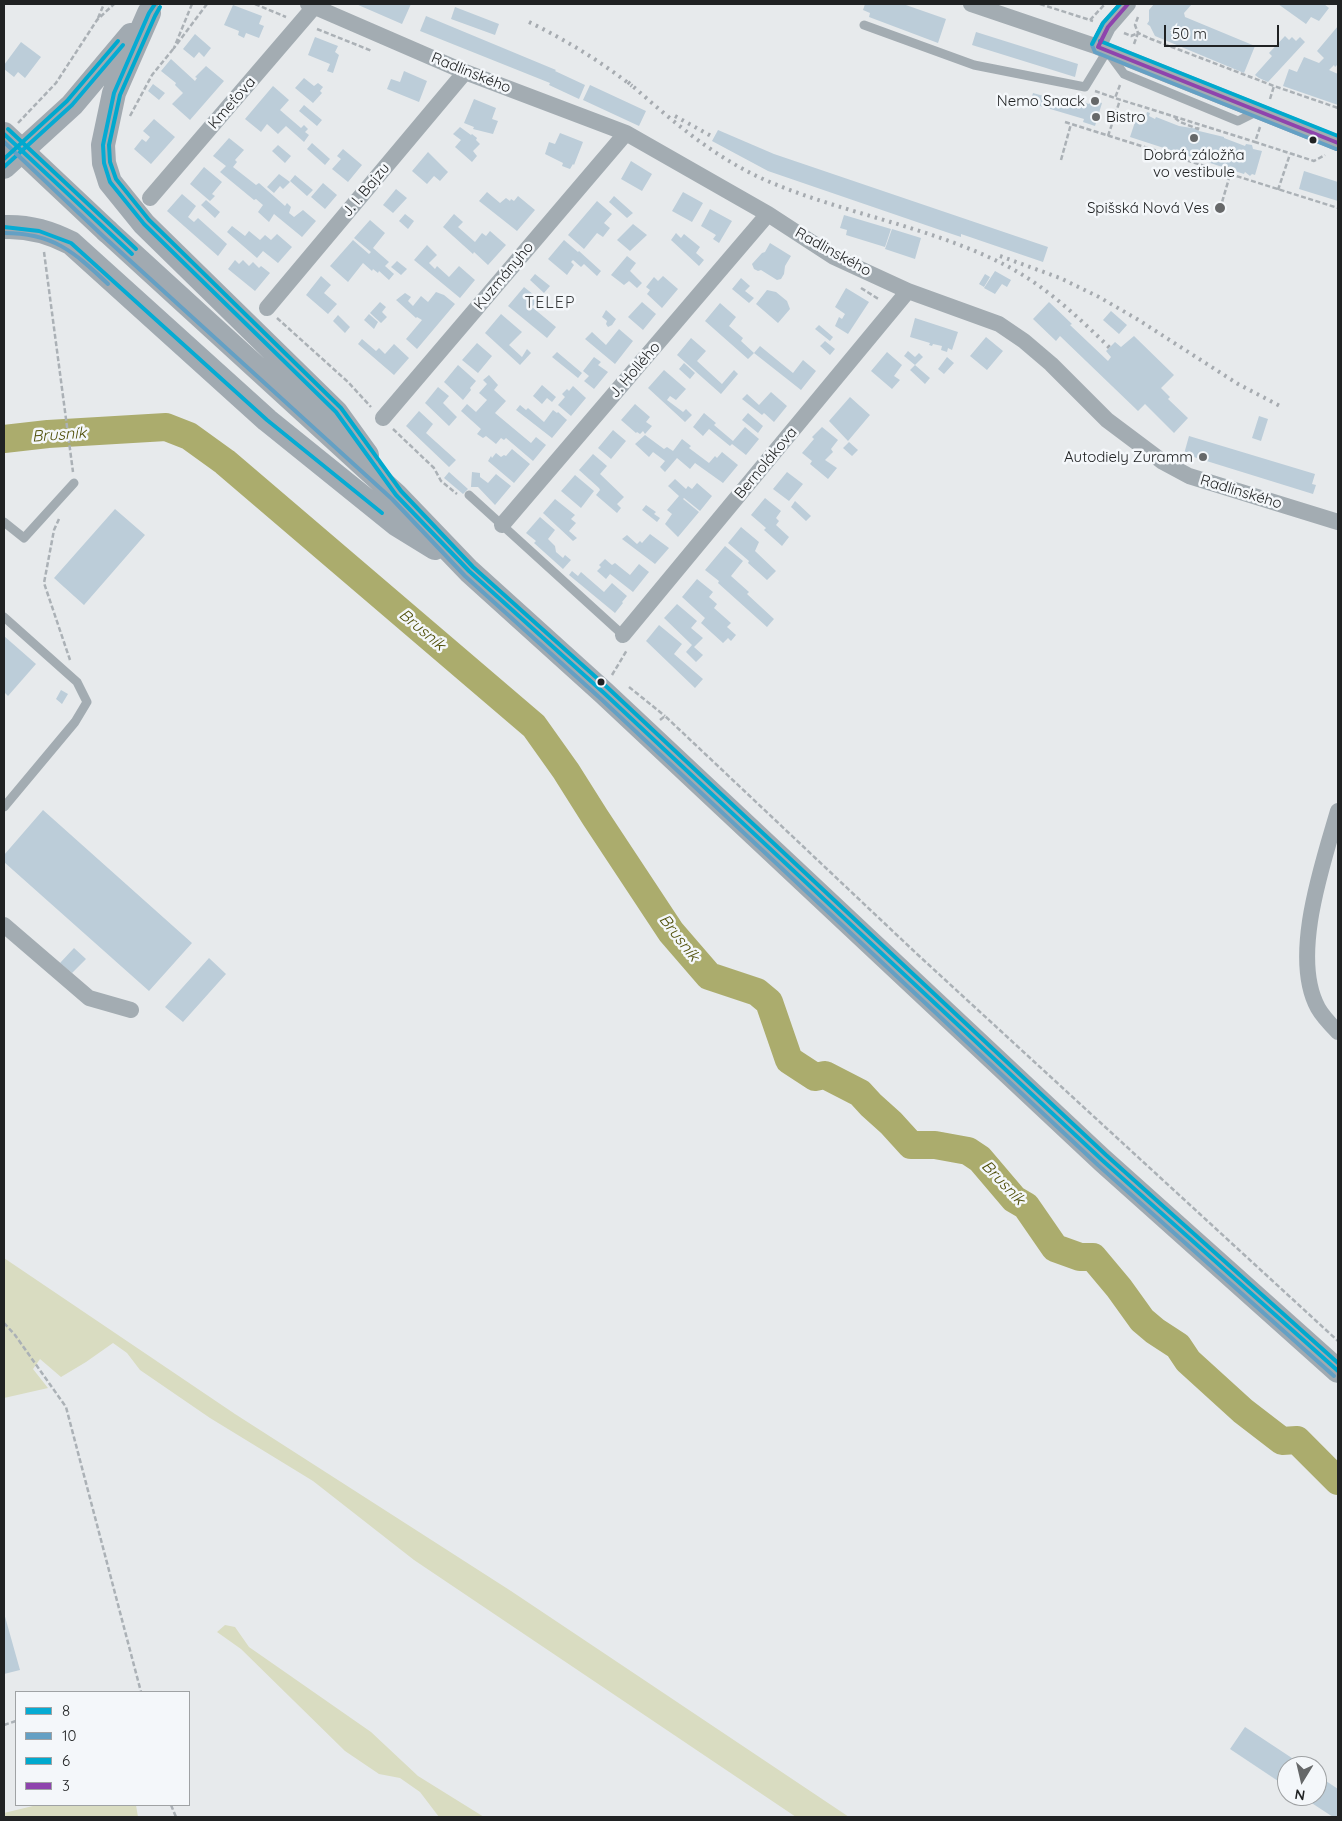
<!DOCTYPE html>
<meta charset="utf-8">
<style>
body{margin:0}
#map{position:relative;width:1342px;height:1821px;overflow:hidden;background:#e7eaec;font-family:Quicksand,sans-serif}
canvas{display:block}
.frame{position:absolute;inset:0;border:5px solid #202223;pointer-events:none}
.legend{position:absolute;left:15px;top:1691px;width:175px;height:115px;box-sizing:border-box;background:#f4f7fa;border:1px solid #9fa2a4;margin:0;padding:6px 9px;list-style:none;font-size:15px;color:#202223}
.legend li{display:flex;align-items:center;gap:10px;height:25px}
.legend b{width:25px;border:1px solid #9fa2a4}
.north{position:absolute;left:1277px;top:1756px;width:50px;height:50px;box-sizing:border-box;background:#f4f7fa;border:1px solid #9fa2a4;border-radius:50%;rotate:189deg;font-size:14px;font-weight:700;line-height:20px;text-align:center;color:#202223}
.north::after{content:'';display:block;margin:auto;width:18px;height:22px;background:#666869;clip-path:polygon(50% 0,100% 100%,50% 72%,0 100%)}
.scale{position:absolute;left:1164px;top:25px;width:115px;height:22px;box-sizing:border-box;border:2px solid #202223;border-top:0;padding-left:6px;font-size:15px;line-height:18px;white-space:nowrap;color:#202223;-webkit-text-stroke:4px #f4f7fa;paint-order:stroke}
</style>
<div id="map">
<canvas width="1342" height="1821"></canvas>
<div class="frame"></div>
<ul class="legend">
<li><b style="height:6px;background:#06abd3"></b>8</li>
<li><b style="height:6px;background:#64a0c4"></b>10</li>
<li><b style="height:6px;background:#00a9ce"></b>6</li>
<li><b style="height:6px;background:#8e44ad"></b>3</li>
</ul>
<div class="north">N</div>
<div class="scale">50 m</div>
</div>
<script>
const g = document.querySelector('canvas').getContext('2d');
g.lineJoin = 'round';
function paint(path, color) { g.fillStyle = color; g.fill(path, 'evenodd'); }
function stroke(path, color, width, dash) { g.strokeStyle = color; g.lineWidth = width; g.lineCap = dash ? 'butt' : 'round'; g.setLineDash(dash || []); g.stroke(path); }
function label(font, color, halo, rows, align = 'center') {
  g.font = font + ' Quicksand,sans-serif'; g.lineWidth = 5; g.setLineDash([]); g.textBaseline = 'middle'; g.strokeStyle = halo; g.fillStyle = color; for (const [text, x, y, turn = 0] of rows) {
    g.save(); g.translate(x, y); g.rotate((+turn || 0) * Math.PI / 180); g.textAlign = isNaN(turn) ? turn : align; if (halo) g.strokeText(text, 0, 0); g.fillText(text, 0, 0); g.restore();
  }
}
paint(new Path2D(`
 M4 1258 235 1414 511 1591 849 1817H796L414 1560 313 1481 210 1418 140 1370 127 1353 113 1343 86 1362 61 1377 40 1359 33 1369 48 1388 4 1398Z
 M225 1625 235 1627 249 1647 371 1732 418 1776 484 1817H439L420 1792 400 1778 379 1774 345 1751 241 1649 217 1632Z
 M37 1805H136L138 1817H4V1813Z`), '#d9dcc1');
stroke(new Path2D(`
 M4 439 48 434 166 427 189 436 225 462 534 726 566 771 595 817 671 932 709 976 757 992 769 1002 789 1060 815 1077 825 1075 860 1093 871 1105 891 1123 911 1145H935L968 1151 980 1159 1014 1199 1026 1206 1055 1248 1080 1257H1093L1119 1288 1142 1320 1155 1331 1178 1346 1188 1361 1243 1411 1282 1441 1297 1440 1338 1481`), '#abac6d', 28);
paint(new Path2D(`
 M356 4H411L402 24Z
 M865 4H903L946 19 938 43 869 17 870 13 863 10Z
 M1154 4H1192L1184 13 1185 17 1255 46 1244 73 1155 36 1150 26 1147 24 1149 21V10Z
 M1278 4H1324L1329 8 1319 21 1311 17 1306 24Z
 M233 5 262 16 259 24 264 26 259 38 246 33 244 38 238 35 239 31 224 25Z
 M455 7 499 24 495 35 451 19Z
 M426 16 556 70 555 71 585 85 579 99 549 85 550 83 420 31Z
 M1338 26V64L1335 67 1334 65 1329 70 1338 74 1337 90 1338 91V105L1283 86 1289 69 1297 72 1304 57 1319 63 1324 58 1317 51Z
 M976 32 1078 64 1075 77 972 45Z
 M195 34 211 48 204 57 199 52 194 58 183 49Z
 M1285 36 1289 40 1292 37 1296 41 1300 37 1305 42 1268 82 1259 78 1255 75 1272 56 1269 53Z
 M315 37 338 46 335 52 339 55 333 73 327 71 330 64 308 55Z
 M21 42 41 57 25 78 18 72 14 77 4 69V65Z
 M171 59 195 81 197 78 195 77 206 66 224 81 190 120 172 104 183 93 175 85 176 83 161 71Z
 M404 71 427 81 419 102 387 89 391 79 400 82Z
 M304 78 314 86 318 83 323 87 320 91 322 93 313 103 295 88Z
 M153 84 165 93 159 100 148 91Z
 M590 85 646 111 639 126 583 100Z
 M273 86 289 100 280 110 301 128 304 125 308 129 305 132 309 135 304 142 286 126 278 134 267 124 261 132 245 119Z
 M1033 93 1075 105 1077 100 1089 104 1091 99 1102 103 1095 126 1083 122 1084 119 1030 103Z
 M474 99 496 108 492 119 498 121 493 134 473 129 474 127 464 123Z
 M304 105 322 120 317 126 299 111Z
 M1147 112 1150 113 1149 116 1155 119 1156 117 1179 126 1198 129 1199 131 1224 137V138L1245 146 1246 144 1252 145 1253 149 1262 151 1255 175 1252 174 1250 176 1245 172 1244 174 1130 137 1138 113 1146 116Z
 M154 119 175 137 151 164 134 149 142 139 146 142 150 137 143 131Z
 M460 127 471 135 472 134 477 138 476 140 480 144 473 151 477 156 472 162 455 147 461 140 453 134Z
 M718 130 774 154 1048 247 1043 262 961 234V237L946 232 768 171 712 141Z
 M560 133 583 142 574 165 573 164 570 169 562 166 563 163 545 154 549 142 555 144Z
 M229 138 244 150 235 160 237 162 233 167 256 185 259 183 285 206 287 203 291 207 289 213 294 217 303 210 316 221 302 237 274 214 269 222 258 212 263 205 256 199 254 200 220 172 226 166 213 156Z
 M312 143 330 159 325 165 307 149Z
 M278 145 291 156 285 163 272 151Z
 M343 149 362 165 348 182 332 169 341 159 337 156Z
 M428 152 448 172 440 181 434 176 427 184 412 171Z
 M631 161 652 174 642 191 621 179Z
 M204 167 222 182 212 194 215 196 210 201 190 184Z
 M1304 171 1338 182V201L1299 189Z
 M279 174 290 182 283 189 280 186 274 193 267 187Z
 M295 175 313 190 307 196 290 181Z
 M323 183 337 195 325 209 311 197Z
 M396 189 407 198 393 213 383 205Z
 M487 192 500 203 506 198 510 201 511 199 514 201 518 196 535 210 517 231 479 201Z
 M683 192 703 203 692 222 672 211Z
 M182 194 196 206 188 217 194 222 198 218 227 244 218 256 167 211Z
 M614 196 633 213 627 218 609 202Z
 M206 200 220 212 215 218 201 205Z
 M597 201 612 214 604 223 610 228 603 237 597 233 584 249 568 235Z
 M710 209 732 221 719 243 713 239 716 235 701 226Z
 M405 214 414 221 408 229 399 221Z
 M454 214 463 222 458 227 475 242 482 233 486 236 490 231 506 245 488 265 474 252 473 254 443 227Z
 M844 215 891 229 885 247 846 235 847 230 840 228Z
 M370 220 385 233 373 248 389 262 385 266 394 274 389 280 379 271 378 273 373 269 372 271 363 263 348 282 330 266 353 240 369 254 371 252 354 238Z
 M633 224 647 235 630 251 617 240Z
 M232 226 245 236 249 231 260 240 265 235 271 240 277 234 292 247 278 263 263 251 257 258 227 232Z
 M892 229 921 238 915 259 885 249Z
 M676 233 681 238 684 234 700 247 696 253 704 260 699 266 671 240Z
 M564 240 578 252 579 251 601 271 597 276 584 264 581 267 573 260 571 262 574 265 567 275 548 259Z
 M770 243 791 256 785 266 784 274 781 279 777 280 761 270 758 271 754 269 752 264 762 253 765 252Z
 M427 245 437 255 429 263 435 269 437 266 449 277 459 266 475 280 460 298 414 260Z
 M627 256 636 263 630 271 642 283 637 288 629 281 624 285 611 275Z
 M235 260 239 264 243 260 249 266 253 262 259 268 261 266 270 273 255 291 228 269Z
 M397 261 407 269 401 275 391 267Z
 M995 271 1011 280 1007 287 1002 284 995 294 984 288Z
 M535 274 550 286 544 293 530 280Z
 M985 274 990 277 984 287 979 284Z
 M321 276 331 285 324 293 337 304 328 314 306 295Z
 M663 276 678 289 662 308 647 294 650 290 646 287 654 277 658 281Z
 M741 278 750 286 745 291 754 298 749 303 732 289Z
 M524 287 539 299 532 307 556 327 547 338 508 306Z
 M846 288 869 302 848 334 835 326 839 317 842 319 845 314 835 307Z
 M767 290 776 292 787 301 790 309 778 323 756 304Z
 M436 292 444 295 455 304 417 349 406 339 422 320 417 317 416 318 396 300 405 293 411 297 408 301 413 306 421 296 428 302Z
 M380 302 386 307 382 312 387 317 381 323 370 313Z
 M642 302 656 314 643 330 628 317Z
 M1049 302 1072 324 1070 325 1108 361 1111 357 1106 351 1115 342 1121 347 1134 336 1174 375 1161 388 1170 397 1168 399 1188 418 1174 433 1145 404 1138 411 1060 336 1056 341 1033 319Z
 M720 303 736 317 729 326 743 338 741 341 754 353 748 359 705 321Z
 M606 310 616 319 612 325 608 327 606 324 607 321 602 317Z
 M1111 311 1127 325 1119 334 1103 320Z
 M369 314 378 322 374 329 364 320Z
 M501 314 522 332 509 345 522 357 527 349 531 353 520 365 485 333Z
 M338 315 350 327 345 333 333 321Z
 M915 318 958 332 952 350 948 348 947 352 941 350 942 346 933 344 932 346 929 345 930 343 910 337Z
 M819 325 833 337 830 341 815 329Z
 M619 329 633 341 615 364 585 339 592 332 606 345Z
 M986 337 1003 351 987 370 970 356Z
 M691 338 706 351 697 361 722 384 734 370 738 374 721 394 677 355Z
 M362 339 376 351 379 348 385 354 394 344 409 358 394 375 358 344Z
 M825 341 835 349 830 355 820 346Z
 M477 343 492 356 478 373 462 360Z
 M760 346 793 373 803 360 816 371 801 390 754 353Z
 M908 351 915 357 919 353 923 357 915 365 904 356Z
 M557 352 582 373 578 378 552 357Z
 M887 352 902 365 894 376 900 380 892 389 871 371Z
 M594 357 601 362 598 365 608 372 594 389 584 381 589 376 583 371Z
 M947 357 954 363 944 374 938 369Z
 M684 363 695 373 690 379 679 369Z
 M458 365 476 381 470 388 471 390 463 400 444 382Z
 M915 365 930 378 925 384 910 370Z
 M664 370 686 389 676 400 670 396 667 400 683 412 686 409 692 415 685 422 648 388Z
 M489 375 498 385 494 390 506 401 495 413 531 443 536 437 546 445 533 461 506 438 504 440 501 438 496 444 486 436 483 438 477 434 481 429 461 411 467 404 476 412 487 400 479 393 487 384 483 380Z
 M542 385 556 397 552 402 547 398 542 404 533 396Z
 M573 386 586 398 571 416 558 405 565 397 562 394 567 389 569 391Z
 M438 387 449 396 443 403 457 417 449 426 425 403Z
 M771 392 787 406 774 422 764 413 762 415 742 399 747 394 759 405Z
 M850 397 870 415 848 441 829 421Z
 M635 404 650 417 646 422 652 426 645 434 643 431 640 434 637 432 636 433 621 420Z
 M520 405 526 410 528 408 544 422 553 410 557 413 558 412 567 420 552 438 516 410Z
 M419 411 433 424 426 433 456 460 449 467 406 426Z
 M704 413 716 423 714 425 733 441 745 427 759 439 746 455 732 444 730 446 709 429 703 436 693 427Z
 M748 413 763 426 758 433 742 420Z
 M1259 416 1268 419 1261 441 1252 438Z
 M822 427 838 440 831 449 833 452 825 460 837 468 828 479 810 464 812 461 802 453 814 439 812 437Z
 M613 430 626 441 611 459 598 448Z
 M645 435 664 449 667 447 673 451 682 439 691 446 689 448 709 463 715 456 717 458 722 452 738 465 723 483 695 463 690 469 677 458 665 472 660 467 665 461 653 452 649 457 635 444Z
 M1189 436 1315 474 1312 484 1316 485 1313 494 1184 454Z
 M849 442 858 450 852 456 843 448Z
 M512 449 530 464 514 483 488 461 491 456 492 458 496 453 501 457 504 455 506 456Z
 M593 454 607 466 600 474 624 497 617 504 621 508 617 513 596 495 600 490 599 488 579 470Z
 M449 472 468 489 463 494 444 478Z
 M472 472 480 473V477L488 483 496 474 511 486 495 505 478 487H471Z
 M787 472 803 484 789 501 773 489Z
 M575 475 594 491 581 508 561 491Z
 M675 479 686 489 688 486 692 489 697 483 712 496 700 511 684 498 683 499 699 512 678 537 665 524 672 514 667 510 679 496 668 486Z
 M765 498 781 511 776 518 779 521 776 525 789 537 782 546 764 530 766 528 751 515Z
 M555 499 575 515 571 519 576 523 569 531 577 538 573 541 543 513Z
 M795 501 811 516 806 521 791 507Z
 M646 505 656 512 654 514 660 518 657 522 642 510Z
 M115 509 145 535 84 605 54 578Z
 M540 517 555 530 548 539 555 546 556 552 563 558 565 555 571 560 563 569 534 543 536 541 526 533Z
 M741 527 759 542 755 551 776 571 767 580 748 563 749 561 728 543Z
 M650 534 669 548 655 564 622 539 627 535 637 544 640 541 642 543Z
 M725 546 743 561 731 576 749 592 747 594 774 619 767 627 718 583 719 581 705 570Z
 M605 559 612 565 615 563 630 575 639 564 649 572 633 592 610 574 606 579 597 571 601 567 599 565Z
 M572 571 578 576 581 572 604 592 612 583 627 596 622 602 623 603 615 613 569 575Z
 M697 579 713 592 709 597 717 604 714 608 731 623 727 627 736 635 731 641 728 638 723 643 701 623 705 618 682 597Z
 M677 604 697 621 691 628 703 638 694 647 703 655 696 662 686 652 692 645 664 618Z
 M659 625 682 644 674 654 703 679 695 688 646 641Z
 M4 636 36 664 8 696 4 692Z
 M61 690 68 694 62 704 56 699Z
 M43 810 192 943 149 991 4 862V855Z
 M74 948 86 959 72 973 60 963Z
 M209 958 226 974 183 1022 165 1007Z
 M4 1613 20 1670 4 1674Z
 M1245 1727 1304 1766H1287V1787L1230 1749Z
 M1317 1775 1338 1789V1817H1333L1301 1796H1317Z`), '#bccdd9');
stroke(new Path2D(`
 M192 4 174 48 207 4
 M255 4 286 17
 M1040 4 1093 21
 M1138 17 1135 25 1138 33 1151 39 1274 86 1338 108
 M98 18 104 4
 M1090 20 1105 4
 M317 29 372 51
 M1124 33 1131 36 1138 33
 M1134 44 1138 33
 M1120 85 1115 98 1255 142
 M1095 91 1115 98
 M1270 99 1274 86
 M130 116 152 75 174 48
 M1175 118 1180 122 1198 129 1199 125
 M1065 122 1338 208
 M18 123 56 83 97 20 114 4
 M1260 127 1255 142 1314 161 1325 155
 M1108 136 1120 100
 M1061 160 1071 124
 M1278 190 1290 154
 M1220 209 1230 175
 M44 252 73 472
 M861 288 880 300
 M277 318 348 382 371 407
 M393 429 434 468 441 481 457 494
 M59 519 54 530 44 583 70 660
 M612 675 627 650
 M629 687 665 716
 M660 720 665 716 917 954 1338 1341
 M4 1323 15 1335 66 1407 141 1692
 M4 1725 16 1721
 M171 1805 176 1817`), '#abb1b6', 2.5, [5, 2.5]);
stroke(new Path2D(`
 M864 25 974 65 1085 87 1107 51 1124 74 1238 121 1256 112
 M469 495 623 635
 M4 522 24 538 74 483
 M4 617 77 682 87 702 75 722 4 807`), '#a3acb2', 9);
stroke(new Path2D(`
 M308 4 465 72 626 133 768 214 834 257 908 291 999 324 1024 341 1051 364 1107 420 1163 462 1189 476 1338 522
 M971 4 1098 47 1338 143
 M1098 47 1108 27 1128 4
 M150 198 314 7
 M267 308 465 72
 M383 418 626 133
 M502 525 768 214
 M623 635 908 291
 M1338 811C1323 863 1290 957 1318 1008 1323 1017 1331 1025 1338 1032
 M4 925 89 998 131 1010`), '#a3acb2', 16);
stroke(new Path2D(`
 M149 13 114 93 103 145 104 163 110 182 144 224 336 412 367 455
 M4 167 72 105 131 35
 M4 227C28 226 50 232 71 243L267 420 396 524 435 548
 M107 231 396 495 469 571 604 693 1102 1160 1338 1371`), '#a1aab1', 24);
stroke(new Path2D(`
 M529 22C566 40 600 61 632 86
 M628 82C670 119 712 156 763 179 840 213 924 225 999 262 1043 283 1078 317 1112 350
 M675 116 713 137
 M1000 256 1060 278 1099 297 1137 319 1238 384 1280 406`), '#a6abb0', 4, [2.5, 5]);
stroke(new Path2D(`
 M4 134 107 231`), '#a1aab1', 24);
stroke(new Path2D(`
 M155 4 149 13 114 93 103 145 104 163 110 182 144 224 336 412 396 495 469 571 604 693 1102 1160 1338 1371
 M4 134 132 254
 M4 167 72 105 123 45
 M4 227 39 231 71 243 267 420 382 513`), '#06abd3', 4);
stroke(new Path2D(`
 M1120 4 1103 23 1092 45 1095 52 1336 149
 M4 142 103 236 392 499 465 576 600 698 1098 1165 1334 1376
 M4 233C53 233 73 251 108 284`), '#64a0c4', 4);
stroke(new Path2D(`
 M160 7 155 16 120 95 109 145 110 162 116 179 149 220 341 408 401 491 473 567 608 688 1106 1155 1338 1363
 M1100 41 1338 136
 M1092 44 1103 23 1120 4
 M8 129 136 249
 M4 159 67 101 118 41`), '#00a9ce', 4);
stroke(new Path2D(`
 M1098 47 1338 143
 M1098 47 1108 27 1128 4`), '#8e44ad', 4);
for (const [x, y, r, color] of [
 [1095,101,5,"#666869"],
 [1096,117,5,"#666869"],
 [1194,138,5,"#666869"],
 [1313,140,4.5,"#202223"],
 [1220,208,6,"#666869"],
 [1203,457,5,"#666869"],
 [601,682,4.5,"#202223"]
]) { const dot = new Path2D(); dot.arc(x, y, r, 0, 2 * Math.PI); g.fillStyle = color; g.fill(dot); stroke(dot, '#f4f7fa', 2); }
label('15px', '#202223', '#f4f7fa', [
 ["Radlinského",471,73,22],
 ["Kmeťova",232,103,-49],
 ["J. I. Bajzu",366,190,-50],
 ["Radlinského",833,252,29],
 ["Kuzmányho",504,276,-50],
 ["J. Hollého",635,370,-49],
 ["Bernolákova",766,463,-50],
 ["Radlinského",1241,492,17]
]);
label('15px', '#202223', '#f4f7fa', [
 ["Nemo Snack",1085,101],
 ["Bistro",1106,117,"left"],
 ["Dobrá záložňa",1194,155,"center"],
 ["vo vestibule",1194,172,"center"],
 ["Spišská Nová Ves",1209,208],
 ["Autodiely Zuramm",1193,457]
], 'right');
g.letterSpacing = '1px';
label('16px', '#383b3d', '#f4f7fa', [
 ["TELEP",550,303]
]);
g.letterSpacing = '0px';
label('italic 16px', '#4f4f08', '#f4f7fa', [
 ["Brusník",59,435,-4],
 ["Brusník",422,630,40],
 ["Brusník",679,938,52],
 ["Brusník",1003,1183,46]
]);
</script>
